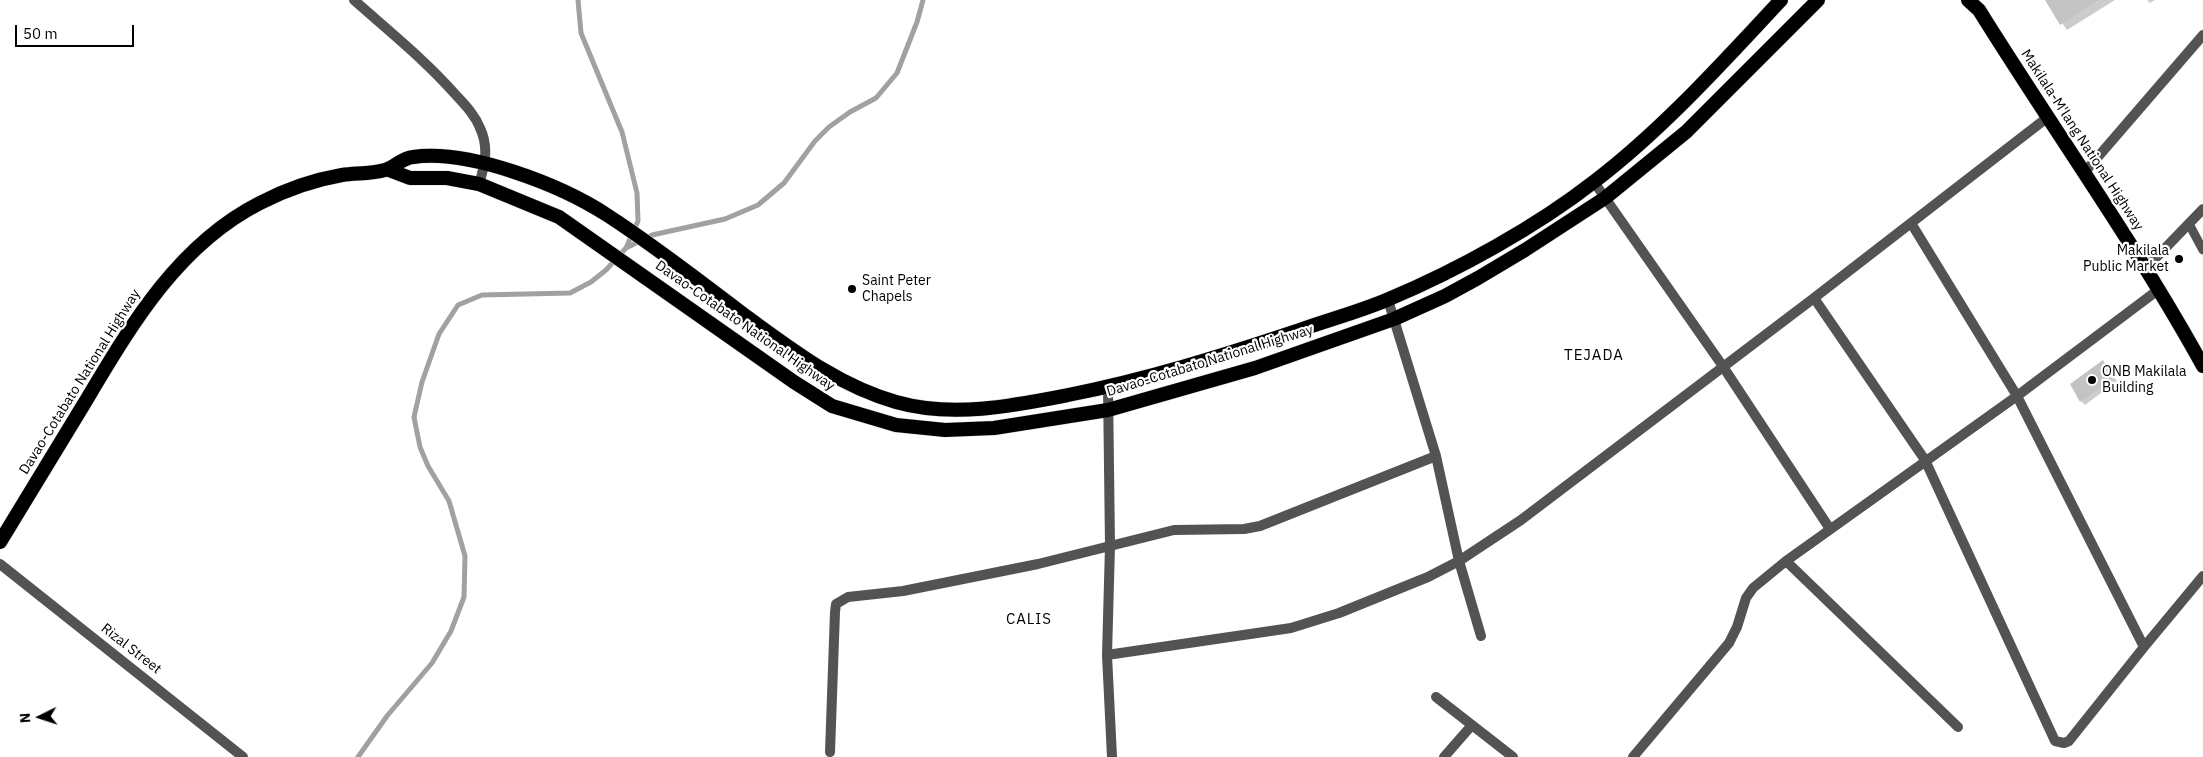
<!DOCTYPE html>
<style>
body{margin:0}
#map{position:relative;width:2203px;height:757px;overflow:hidden;background:#fff;font-family:"IBM Plex Sans",sans-serif}
canvas{display:block}
.north{position:absolute;left:15px;top:692px;width:50px;height:50px;-webkit-text-stroke:4px #fff;paint-order:stroke;rotate:266deg;font-size:14px;font-weight:700;line-height:20px;text-align:center;color:#000}
.north::after{content:'';display:block;margin:auto;width:18px;height:22px;background:#000;clip-path:polygon(50% 0,100% 100%,50% 72%,0 100%)}
.scale{position:absolute;left:15px;top:25px;width:119px;height:22px;box-sizing:border-box;border:2px solid #000;border-top:0;padding-left:6px;font-size:15px;line-height:18px;white-space:nowrap;color:#000;-webkit-text-stroke:4px #fff;paint-order:stroke}
</style>
<div id="map">
<canvas width="2203" height="757"></canvas>
<div class="north">N</div>
<div class="scale">50 m</div>
</div>
<script>
const g = document.querySelector('canvas').getContext('2d');
g.lineJoin = 'round';
function paint(path, color) { g.fillStyle = color; g.fill(path, 'evenodd'); }
function stroke(path, color, width, dash) { g.strokeStyle = color; g.lineWidth = width; g.lineCap = dash ? 'butt' : 'round'; g.setLineDash(dash || []); g.stroke(path); }
function label(font, color, halo, rows, align = 'center') {
  g.font = font + ' "IBM Plex Sans",sans-serif'; g.lineWidth = 4.5; g.setLineDash([]); g.textBaseline = 'middle'; g.strokeStyle = halo; g.fillStyle = color; for (const [text, x, y, turn = 0] of rows) {
    g.save(); g.translate(x, y); g.rotate((+turn || 0) * Math.PI / 180); g.textAlign = isNaN(turn) ? turn : align; if (halo) g.strokeText(text, 0, 0); g.fillText(text, 0, 0); g.restore();
  }
}
paint(new Path2D(`
 M2046 0H2115L2067 30Z
 M2147 0H2155L2150 3Z
 M2103 362 2117 381 2085 405 2081 401Z`), '#0003');
stroke(new Path2D(`
 M626 248 652 235 725 219 758 205 784 183 815 141 829 127 850 112 876 98 897 73 917 22 923 0
 M358 757 387 716 432 663 451 631 464 597 465 556 449 501 428 466 420 447 414 417 422 382 439 334 458 305 482 295 570 293 591 282 606 270 626 248 638 221 637 193 622 132 581 33 578 0`), '#a1a1a1', 5);
paint(new Path2D(`
 M2045 0H2099L2060 25Z
 M2103 360 2114 377 2080 402 2070 384Z`), '#c3c3c3');
const trunk = new Path2D(`
 M1968 0 1979 10C2053 129 2135 243 2203 366
 M389 170 410 178H447L479 184 559 217 794 382 832 406 896 425 945 430 994 428 1108 410 1255 368 1394 319 1445 296 1478 278 1525 250 1605 198 1686 132 1818 0
 M0 542C28 496 56 450 84 404 130 327 177 245 260 203 285 190 313 180 342 175 356 173 371 174 385 170 395 167 402 158 413 157 469 149 561 185 607 215 655 246 701 282 747 317 794 351 839 386 896 402 952 418 1012 406 1068 395 1145 380 1222 356 1297 331 1327 320 1359 312 1389 299 1458 270 1536 227 1595 181 1664 128 1722 63 1781 0`);
stroke(trunk, '#dbdbdb', 15);
stroke(new Path2D(`
 M2189 224 2203 250`), '#535353', 9);
stroke(new Path2D(`
 M354 0C389 31 425 60 455 94 465 105 475 115 480 128 489 147 485 165 479 184
 M2084 173 2203 35
 M1594 182 1722 365 1830 529
 M1911 223 2017 396 2144 647
 M2145 269 2203 209
 M1814 298 1925 460 2055 741 2064 743 2069 741 2144 647 2203 576
 M1388 300 1436 456 1459 561 1481 636
 M1108 387 1110 546 1107 655 1112 757
 M1786 561 1958 727
 M0 564 243 757
 M1107 655 1291 628 1339 613 1428 577 1459 561 1521 520 1814 298 2048 117
 M1436 697 1513 757
 M830 752 835 612 836 604 848 597 903 591 1038 564 1174 530 1244 529 1260 526 1436 456
 M1444 757 1472 725
 M1633 757 1729 643 1737 627 1746 598 1753 588 1786 561 2017 396 2158 290`), '#535353', 10);
stroke(trunk, '#000', 14);
for (const [x, y, r, color] of [
 [2179,259,5,"#000"],
 [852,289,5,"#000"],
 [2092,380,5,"#000"]
]) { const dot = new Path2D(); dot.arc(x, y, r, 0, 2 * Math.PI); g.fillStyle = color; g.fill(dot); stroke(dot, '#fff', 2); }
label('14px', '#000', '#fff', [
 ["Makilala-M'lang National Highway",2082,140,57],
 ["Davao-Cotabato National Highway",745,326,35],
 ["Davao-Cotabato National Highway",1210,361,-17],
 ["Davao-Cotabato National Highway",80,382,-58],
 ["Rizal Street",131,649,38]
]);
label('14px', '#000', '#fff', [
 ["Makilala",2169,251,"right"],
 ["Public Market",2169,267,"right"],
 ["Saint Peter",862,281],
 ["Chapels",862,297],
 ["ONB Makilala",2102,372],
 ["Building",2102,388]
], 'left');
g.letterSpacing = '1px';
label('15px', '#000', '#fff', [
 ["TEJADA",1594,356],
 ["CALIS",1029,620]
]);
g.letterSpacing = '0px';
</script>
